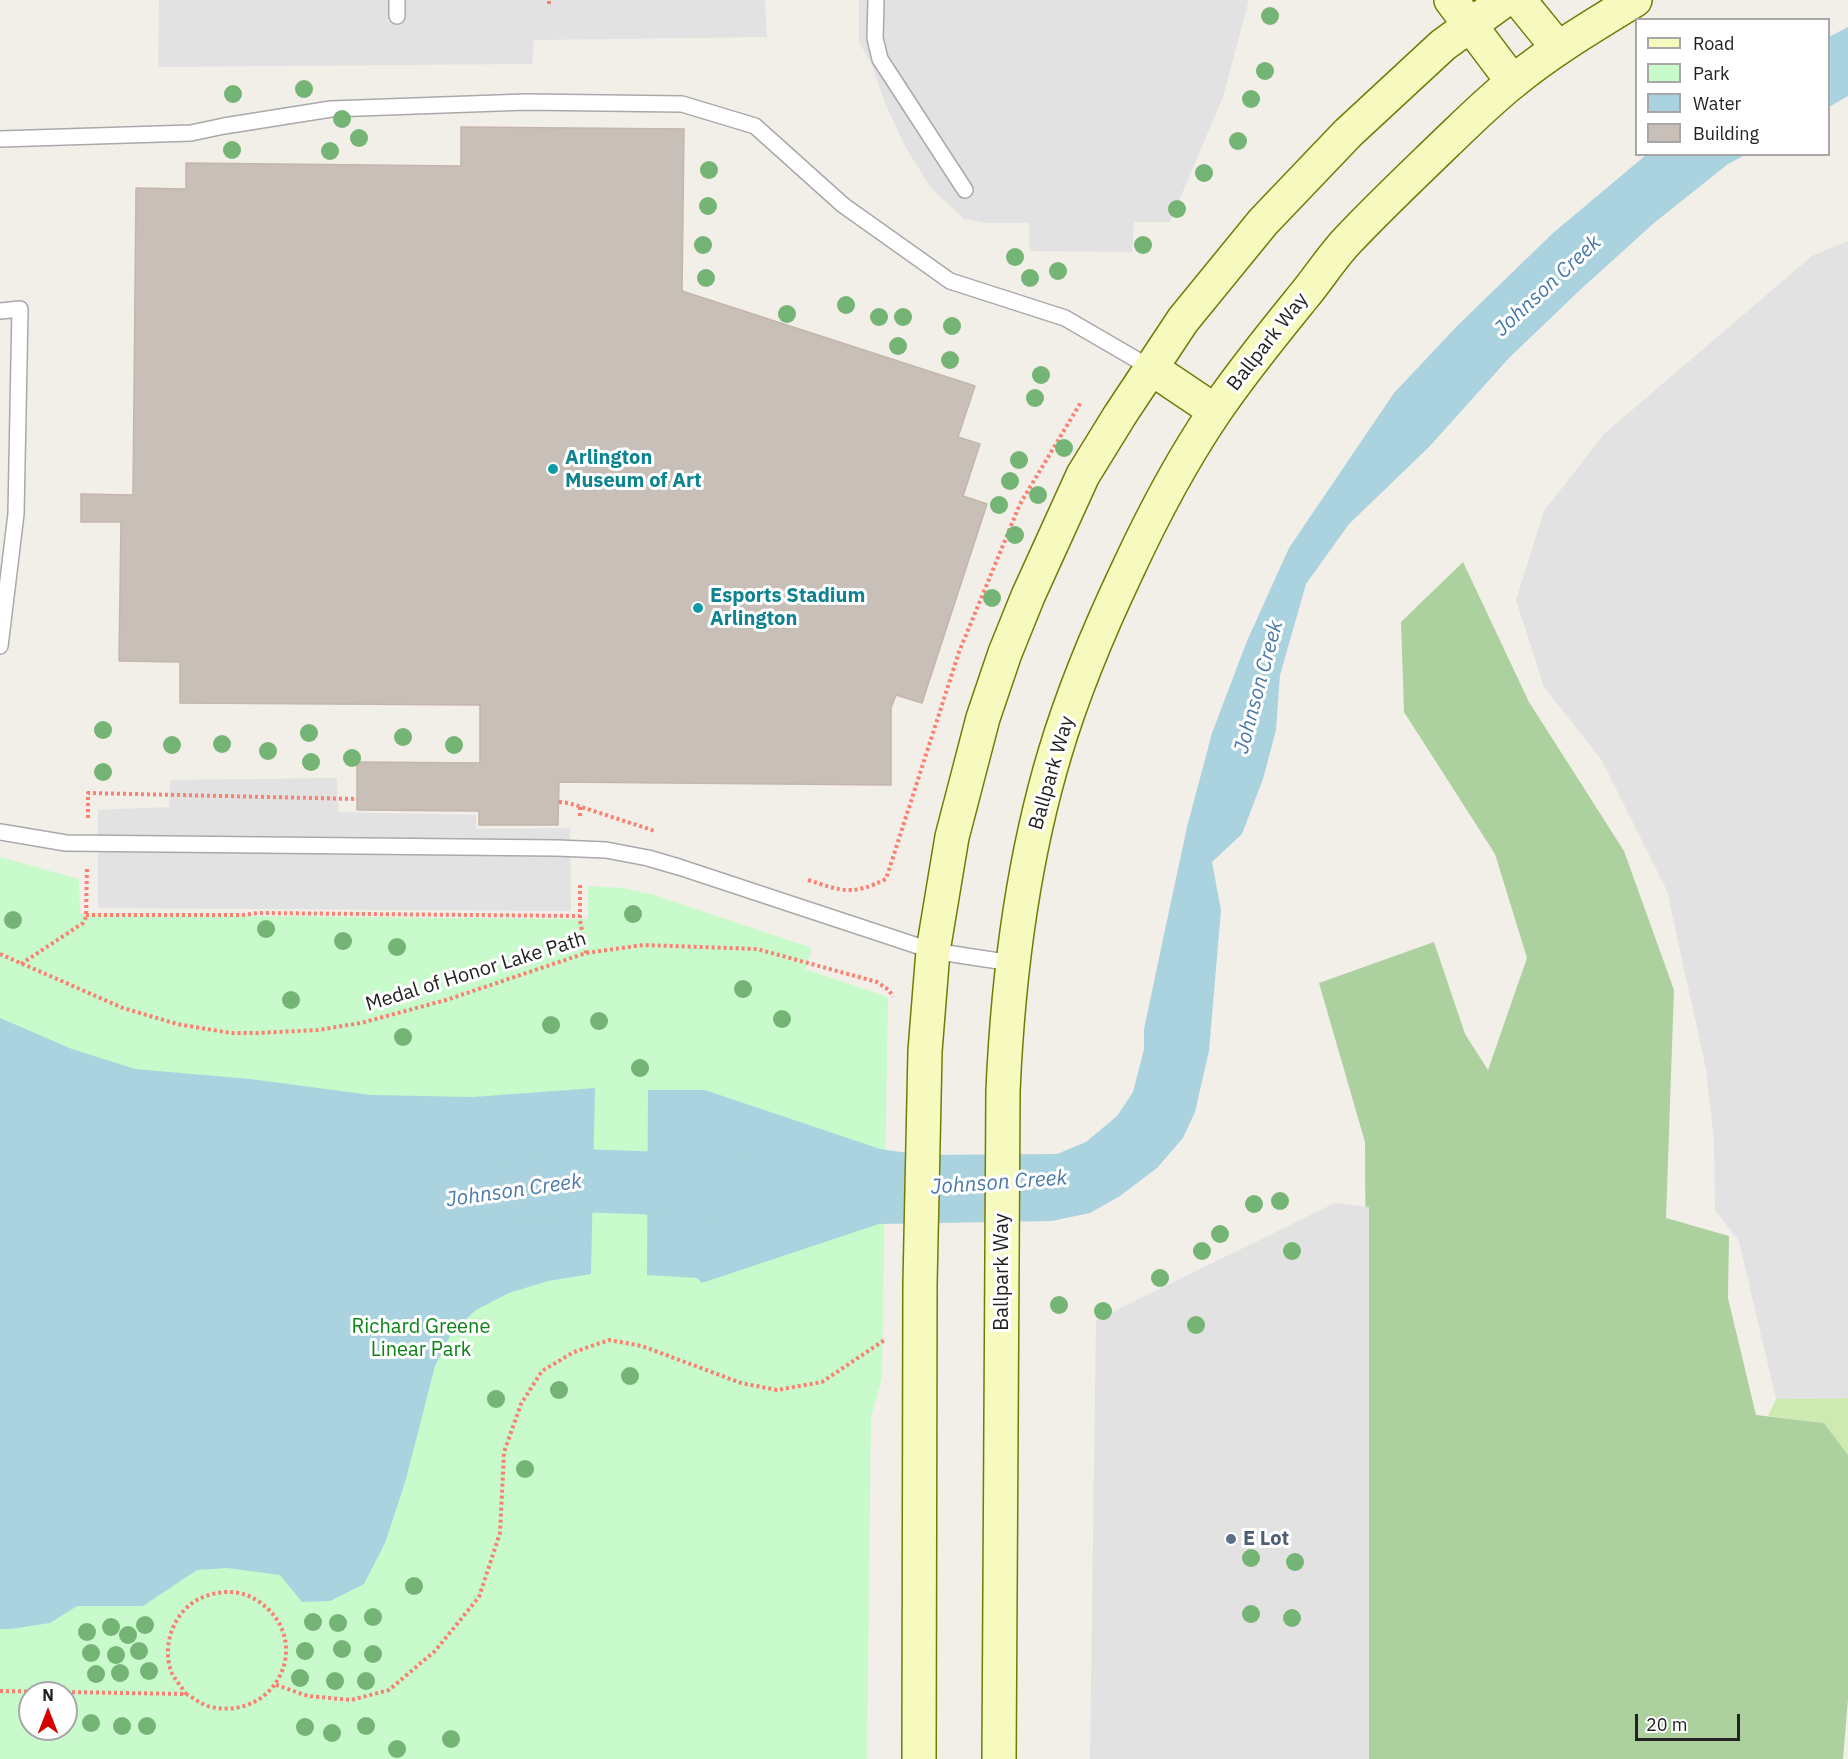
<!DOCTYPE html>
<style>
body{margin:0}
#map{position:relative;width:1848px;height:1759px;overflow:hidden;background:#f2efe9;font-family:"IBM Plex Sans",sans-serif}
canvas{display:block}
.legend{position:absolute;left:1635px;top:18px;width:195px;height:138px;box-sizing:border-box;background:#fff;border:2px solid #a7a7a7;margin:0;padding:8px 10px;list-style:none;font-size:18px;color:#222}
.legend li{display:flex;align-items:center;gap:12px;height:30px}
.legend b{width:30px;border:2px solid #a7a7a7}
.north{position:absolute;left:18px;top:1681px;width:60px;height:60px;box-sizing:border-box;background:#fff;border:2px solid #a7a7a7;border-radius:50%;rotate:0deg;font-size:16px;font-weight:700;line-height:24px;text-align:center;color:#222}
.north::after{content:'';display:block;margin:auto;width:21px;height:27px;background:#d40000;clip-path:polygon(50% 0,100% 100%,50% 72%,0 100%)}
.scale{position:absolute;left:1635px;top:1714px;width:105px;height:27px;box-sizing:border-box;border:3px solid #222;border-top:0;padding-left:8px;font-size:18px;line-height:21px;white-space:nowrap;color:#222;-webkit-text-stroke:4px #fff;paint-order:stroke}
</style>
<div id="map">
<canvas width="1848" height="1759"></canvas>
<ul class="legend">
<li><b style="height:8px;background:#f7fabf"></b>Road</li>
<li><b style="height:16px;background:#c8facc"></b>Park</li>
<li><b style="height:16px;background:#aad3df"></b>Water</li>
<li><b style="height:16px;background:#c7bfb8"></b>Building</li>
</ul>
<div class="north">N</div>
<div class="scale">20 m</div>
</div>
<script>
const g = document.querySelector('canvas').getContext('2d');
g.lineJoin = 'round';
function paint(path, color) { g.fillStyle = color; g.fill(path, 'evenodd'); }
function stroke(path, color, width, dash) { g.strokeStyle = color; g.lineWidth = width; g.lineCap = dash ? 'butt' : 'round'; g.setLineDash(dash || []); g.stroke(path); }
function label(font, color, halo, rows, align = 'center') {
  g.font = font + ' "IBM Plex Sans",sans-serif'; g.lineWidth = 6; g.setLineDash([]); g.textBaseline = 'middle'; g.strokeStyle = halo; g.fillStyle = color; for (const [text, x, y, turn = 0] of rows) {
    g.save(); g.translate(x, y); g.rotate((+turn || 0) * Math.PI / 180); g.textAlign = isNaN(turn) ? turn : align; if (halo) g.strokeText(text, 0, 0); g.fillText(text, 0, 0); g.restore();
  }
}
paint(new Path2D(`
 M1848 1398V1455L1824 1423 1768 1416 1776 1399Z`), '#cdebb0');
paint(new Path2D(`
 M1463 562 1529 702 1624 851 1674 990 1666 1218 1729 1236 1728 1298 1756 1415 1824 1423 1848 1455V1699L1843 1759H1368L1365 1142 1319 983 1434 942 1465 1034 1488 1070 1527 958 1495 854 1404 712 1401 622Z`), '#add19e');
paint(new Path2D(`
 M0 857 79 879 80 914 588 919V886L623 888 654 895 812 948 805 969 888 997 882 1377 871 1418 867 1759H0ZM30 1693H66V1729H30Z`), '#c8facc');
paint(new Path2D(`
 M159 0H765L767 37 534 40 532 64 158 67Z
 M859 0H1249L1223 97 1170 222H1134L1132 252 1030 251 1029 223H988L964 219 931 188 906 148 885 103 871 63 859 42Z
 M1848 241V1398L1776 1399 1739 1241 1715 1210 1714 1140 1706 1069 1667 891 1601 759 1544 687 1516 600 1544 511 1604 434 1812 256Z
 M337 778 338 812 476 815V829L570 828 571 911 98 908V810L169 807 170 780Z
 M1335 1203 1369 1207V1759H1090L1096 1320Z`), '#e2e2e2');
paint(new Path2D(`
 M1848 27V96L1829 107V37Z
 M1646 155H1745L1728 164 1654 223 1580 290 1509 358 1429 447 1349 524 1306 584 1280 675 1276 730 1263 779 1242 834 1212 862 1221 910 1209 1051 1195 1112 1183 1138 1157 1168 1120 1196 1090 1213 1052 1221 879 1224 702 1283 697 1278 647 1275 648 1090H705L880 1149 922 1155 1057 1154 1086 1142 1117 1116 1133 1092 1144 1049V1029L1166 925 1187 827 1212 733 1247 641 1289 548 1394 393 1458 325 1553 233Z
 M0 1018 72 1049 135 1069 250 1079 371 1095 473 1097 595 1088 591 1274 548 1281 509 1293 476 1310 452 1332 435 1366 406 1479 385 1543 364 1584 330 1601 302 1602 280 1575 227 1568 197 1570 143 1606H77L50 1623 11 1629H0Z`), '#aad3df');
stroke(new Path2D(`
 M506 1193 593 1181 735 1186`), '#aad3df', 63);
const building = new Path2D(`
 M461 127 684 129 682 291 975 386 958 437 980 444 963 496 987 504 922 703 896 695 891 708V785L559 782 558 825H479V811L357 810V762L480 763V705L180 703V662L119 661 121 522H81V494L133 495 136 188 186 189V163L461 166Z`);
paint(building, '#c7bfb8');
stroke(building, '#c4b6ab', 1.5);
const service = new Path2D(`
 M397 0V16
 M876 0 875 38 880 59 965 190
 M0 139 191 133 224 126 331 109 526 102 682 104 755 126 843 205 950 281 1065 318 1151 368
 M0 311 20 309 16 514 0 646
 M0 832 66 843 557 848 606 850 648 858 679 867 933 951 1012 963`);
const secondary = new Path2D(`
 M1451 0 1513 82
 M1519 0 1558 48
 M1151 368 1215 411
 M919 1759 920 1284 925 1051 933 951 952 837 983 718 1005 653 1028 596 1083 475 1120 415 1183 320 1263 222 1348 133 1443 45 1505 0
 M999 1759 1003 1091C1008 976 1022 863 1055 753 1074 689 1100 628 1128 569 1153 515 1181 462 1214 413 1241 373 1272 335 1302 298 1318 279 1331 258 1347 241 1379 207 1413 175 1446 143 1468 122 1490 100 1514 81 1552 50 1593 26 1635 0`);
stroke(service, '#a9a9a9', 18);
stroke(secondary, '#707d05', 36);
stroke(new Path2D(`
 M549 4V0
 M559 802 569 803 655 831
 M580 807V816
 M88 818V793L357 799
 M808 880C842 891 852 896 886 879L959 652 1020 504 1081 402
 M580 885V920L586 953
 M86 915H242L259 913 580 916
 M0 954 123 1008 177 1024 231 1033H258L318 1030 361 1023 446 1000 586 953 643 945 757 949 877 982 889 990 893 997
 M21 964 83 923 86 917 87 867
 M276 1685 308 1696 351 1700 389 1690 435 1651 479 1597 500 1533 504 1452 521 1404 542 1371 574 1352 609 1340 642 1346 741 1383 777 1390 822 1382 886 1339
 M0 1691 186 1694C194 1698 202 1705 211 1707 278 1721 315 1639 258 1601 241 1590 223 1590 206 1596 176 1606 161 1642 171 1671 174 1679 182 1687 186 1694`), '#fa8072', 4, [3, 3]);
stroke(service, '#fff', 15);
stroke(secondary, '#f7fabf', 33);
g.fillStyle = '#74b475';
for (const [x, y] of [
 [1270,16],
 [1265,71],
 [304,89],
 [233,94],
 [1251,99],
 [342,119],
 [359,138],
 [1238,141],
 [232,150],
 [330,151],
 [709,170],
 [1204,173],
 [708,206],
 [1177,209],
 [703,245],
 [1143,245],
 [1015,257],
 [1058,271],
 [706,278],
 [1030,278],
 [846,305],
 [787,314],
 [879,317],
 [903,317],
 [952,326],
 [898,346],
 [950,360],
 [1041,375],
 [1035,398],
 [1064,448],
 [1019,460],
 [1010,481],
 [1038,495],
 [999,505],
 [1015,535],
 [992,598],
 [103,730],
 [309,733],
 [403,737],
 [222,744],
 [172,745],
 [454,745],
 [268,751],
 [352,758],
 [311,762],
 [103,772],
 [633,914],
 [13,920],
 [266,929],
 [343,941],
 [397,947],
 [743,989],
 [291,1000],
 [782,1019],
 [599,1021],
 [551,1025],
 [403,1037],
 [640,1068],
 [1280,1201],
 [1254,1204],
 [1220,1234],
 [1202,1251],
 [1292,1251],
 [1160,1278],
 [1059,1305],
 [1103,1311],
 [1196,1325],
 [630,1376],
 [559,1390],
 [496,1399],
 [525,1469],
 [1251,1558],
 [1295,1562],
 [414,1586],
 [1251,1614],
 [373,1617],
 [1292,1618],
 [313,1622],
 [338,1623],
 [145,1625],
 [111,1627],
 [87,1632],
 [128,1635],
 [342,1649],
 [139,1651],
 [305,1651],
 [91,1653],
 [373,1654],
 [116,1655],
 [149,1671],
 [120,1673],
 [96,1674],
 [300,1678],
 [335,1681],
 [366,1681],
 [91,1723],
 [122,1726],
 [147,1726],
 [366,1726],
 [305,1727],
 [332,1733],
 [451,1739],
 [397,1749]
]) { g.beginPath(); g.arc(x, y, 9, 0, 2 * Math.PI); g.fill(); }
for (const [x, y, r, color] of [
 [553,469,6,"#0f9aa8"],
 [698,608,6,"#0f9aa8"],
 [1231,1539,6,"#5c6f8a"]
]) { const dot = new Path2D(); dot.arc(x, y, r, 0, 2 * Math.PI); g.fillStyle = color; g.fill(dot); stroke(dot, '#fff', 2); }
label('20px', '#222', '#fff', [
 ["Ballpark Way",1268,342,-52],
 ["Ballpark Way",1052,773,-74],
 ["Medal of Honor Lake Path",476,972,-17],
 ["Ballpark Way",1002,1272,-90]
]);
label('bold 20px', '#0d838f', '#fff', [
 ["Arlington",565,458],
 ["Museum of Art",565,481],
 ["Esports Stadium",710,596],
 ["Arlington",710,619]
], 'left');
label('20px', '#0c8416', '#fff', [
 ["Richard Greene",421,1327],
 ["Linear Park",421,1350]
]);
label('bold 20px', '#4e5e75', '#fff', [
 ["E Lot",1243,1539]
], 'left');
label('italic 21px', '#4a7aab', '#fff', [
 ["Johnson Creek",1548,286,-43],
 ["Johnson Creek",1259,687,-75],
 ["Johnson Creek",999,1183,-4],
 ["Johnson Creek",514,1191,-8]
]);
</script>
